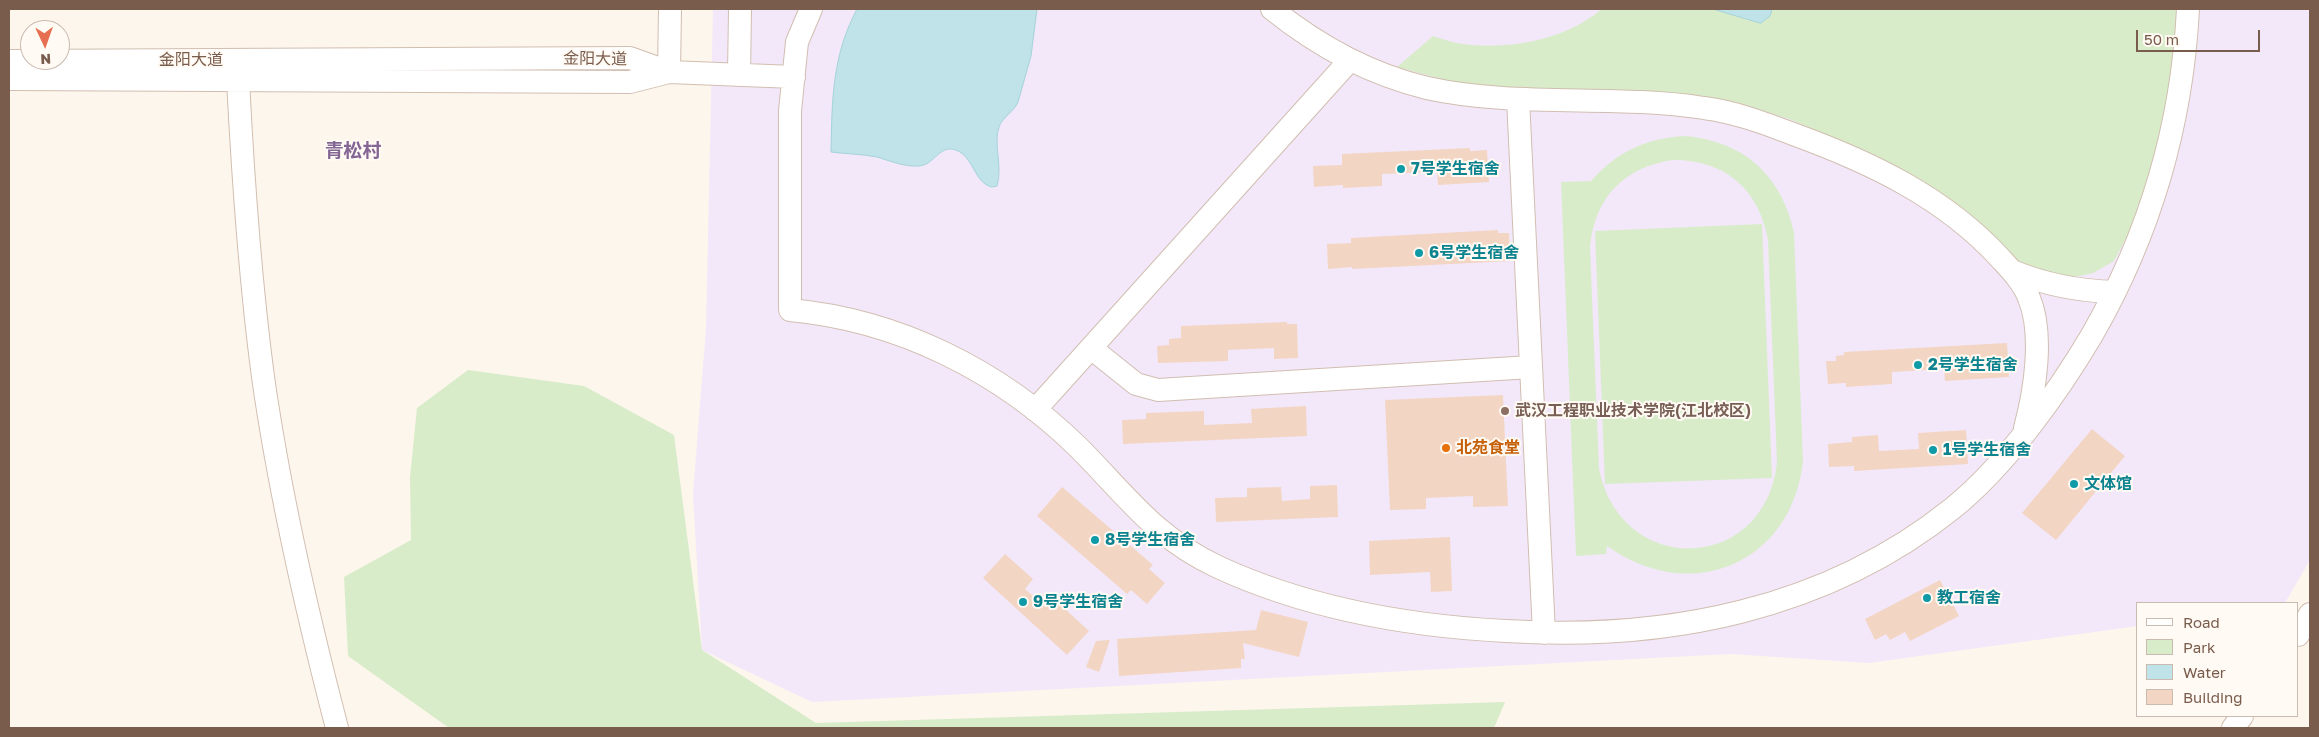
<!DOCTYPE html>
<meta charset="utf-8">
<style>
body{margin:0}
#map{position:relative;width:2319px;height:737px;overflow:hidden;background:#fdf6ec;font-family:"Golos Text",sans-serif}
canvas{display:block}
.frame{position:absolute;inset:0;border:10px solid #7a5c4d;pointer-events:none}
.legend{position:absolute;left:2136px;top:602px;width:162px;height:115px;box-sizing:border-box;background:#fffaf3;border:1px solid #cabbb1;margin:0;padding:6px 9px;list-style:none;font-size:15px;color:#7a5c4d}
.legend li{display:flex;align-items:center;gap:10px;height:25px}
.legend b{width:25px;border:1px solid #cabbb1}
.north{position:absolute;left:20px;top:20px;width:50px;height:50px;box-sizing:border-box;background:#fffaf3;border:1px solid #cabbb1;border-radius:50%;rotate:177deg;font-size:14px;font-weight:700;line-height:20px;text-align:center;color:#7a5c4d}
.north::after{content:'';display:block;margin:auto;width:18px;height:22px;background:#e76f51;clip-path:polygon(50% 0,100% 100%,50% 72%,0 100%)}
.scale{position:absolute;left:2136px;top:30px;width:124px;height:22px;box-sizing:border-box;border:2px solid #7a5c4d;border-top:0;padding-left:6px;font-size:15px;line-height:18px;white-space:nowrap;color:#7a5c4d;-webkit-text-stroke:4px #fffaf3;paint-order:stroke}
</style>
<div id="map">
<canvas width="2319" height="737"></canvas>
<div class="frame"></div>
<ul class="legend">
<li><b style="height:6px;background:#fff"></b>Road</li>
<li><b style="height:14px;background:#d8ecc9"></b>Park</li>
<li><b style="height:14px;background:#bfe3e8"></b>Water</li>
<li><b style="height:14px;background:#f3d5c3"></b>Building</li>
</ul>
<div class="north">N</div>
<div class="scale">50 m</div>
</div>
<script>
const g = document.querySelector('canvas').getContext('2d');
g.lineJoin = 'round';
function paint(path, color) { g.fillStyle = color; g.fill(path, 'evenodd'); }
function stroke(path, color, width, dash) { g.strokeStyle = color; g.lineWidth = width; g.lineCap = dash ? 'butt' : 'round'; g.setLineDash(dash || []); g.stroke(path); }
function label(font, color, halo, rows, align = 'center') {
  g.font = font + ' "Golos Text","Noto Sans SC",sans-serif'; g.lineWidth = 4; g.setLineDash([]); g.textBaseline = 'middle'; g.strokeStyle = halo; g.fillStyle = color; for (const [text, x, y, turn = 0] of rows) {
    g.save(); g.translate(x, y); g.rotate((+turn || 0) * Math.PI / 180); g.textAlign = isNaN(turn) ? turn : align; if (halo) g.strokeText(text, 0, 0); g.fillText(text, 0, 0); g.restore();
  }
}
paint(new Path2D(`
 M713 9H2310V560L2285 603H2138V626L1869 663 1730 654 812 702 702 650 693 494 706 328Z`), '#f3e8fa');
paint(new Path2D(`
 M1602 9H2177L2172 72 2156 152 2130 231 2114 261 2093 273 2080 276 2067 277 2026 269 1978 224 1847 144 1792 120 1764 111 1737 104 1578 96 1457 83 1397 67 1433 36C1443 39 1453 43 1463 44 1510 50 1565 40 1602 9Z
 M1685 136C1744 141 1782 176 1794 233L1803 461C1792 564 1690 606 1607 546L1606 554 1576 556 1561 182 1591 181C1617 152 1646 138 1685 136ZM1673 160C1725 160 1759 189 1768 240L1777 462C1766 573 1621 579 1599 469L1590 247C1595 197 1624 167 1673 160Z
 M1762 224 1772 478 1605 484 1595 231Z
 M468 370 584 386 674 435 702 650 816 723 1505 702 1494 728H449L348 656 344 577 411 540 410 477 417 408Z`), '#d8ecc9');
const water = new Path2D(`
 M857 9H1037L1031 56 1018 102C1014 112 1003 116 999 127 993 143 1003 167 997 186L992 187C973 183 974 153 952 149 939 147 932 166 919 166 905 167 890 161 877 157 862 154 846 154 831 152 832 100 832 56 857 9Z
 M1713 9H1772L1770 16 1761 23Z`);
paint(water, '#bfe3e8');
stroke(water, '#a5d3da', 1);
paint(new Path2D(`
 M1470 148V151L1487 150 1489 182 1438 185 1437 172 1382 174V186L1343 188V185L1314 187 1313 166 1342 165V154Z
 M1498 230V233H1509L1510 261 1352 269V267L1328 269 1327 244 1351 243V238Z
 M1287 322V324H1297L1298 358 1274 359V348L1228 350V361L1158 363 1157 346 1169 345V339L1181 338V326Z
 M2007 343 2009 377 1945 381 1944 369 1892 372V384L1846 387V383L1828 384 1826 361H1836V356L1844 355V352Z
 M1503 395 1508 506 1473 507V496L1426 498V509L1390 510 1385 400Z
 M1306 406 1307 436 1123 444 1122 420 1146 419V413L1204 411V425L1252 423 1251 409Z
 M2092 429 2125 456 2056 540 2022 513Z
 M1966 430 1968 464 1854 471V466L1829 467 1828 444 1852 442V437L1878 435 1879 451 1919 449 1918 433Z
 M1337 485 1338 517 1216 522 1215 498 1247 497V488L1281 487 1282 501 1310 499V486Z
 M1062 487 1153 565 1149 569 1165 583 1147 604 1131 590 1127 594 1037 516Z
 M1450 537 1452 591 1431 592 1430 572 1370 575 1369 541Z
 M1005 554 1033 579 1025 589 1044 606 1052 597 1089 631 1067 655 983 578Z
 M1940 580 1959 616 1910 641 1905 632 1890 640 1886 634 1875 640 1865 619Z
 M1261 610 1308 622 1299 657 1243 643 1245 659H1241V668L1119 676 1117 639 1256 630Z
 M1110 640 1099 672 1086 667 1096 641Z`), '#f3d5c3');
const minor = new Path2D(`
 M811 9 797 42 790 111V310C899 320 1000 371 1078 447 1126 495 1154 537 1218 567 1309 609 1407 626 1506 631 1666 641 1826 610 1953 508 2006 465 2057 394 2092 335 2150 234 2182 125 2188 9
 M1272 9C1318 46 1369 74 1427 88 1518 108 1613 94 1704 108 1735 112 1764 123 1793 134 1870 162 1944 197 2000 258 2011 270 2023 282 2029 298 2044 334 2035 391 2025 428
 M9 61 630 58 669 72
 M669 72 670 9
 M739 75 740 9
 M9 79 630 82 669 72 794 77
 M238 80C243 179 250 279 263 377 280 496 307 613 337 728
 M1518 99 1544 633
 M2012 271C2046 285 2078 291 2115 292
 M1091 348 1136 384 1158 390 1531 367
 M1035 410 1350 60
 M2298 635 2310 614
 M2233 728 2242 716`);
stroke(minor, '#d1beb0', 24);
stroke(minor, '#fff', 22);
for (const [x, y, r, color] of [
 [1401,169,5,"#0f9aa8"],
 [1419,253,5,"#0f9aa8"],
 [1918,365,5,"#0f9aa8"],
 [1505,411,5,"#8d6e63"],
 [1446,448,5,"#e8710a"],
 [1933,450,5,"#0f9aa8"],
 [2074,484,5,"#0f9aa8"],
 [1095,540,5,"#0f9aa8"],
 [1927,598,5,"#0f9aa8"],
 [1023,602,5,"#0f9aa8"]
]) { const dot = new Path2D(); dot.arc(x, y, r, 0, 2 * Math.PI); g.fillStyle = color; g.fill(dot); stroke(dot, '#fffaf3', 2); }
label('16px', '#7a5c4d', '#fffaf3', [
 ["金阳大道",595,59,1],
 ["金阳大道",191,60]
]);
label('bold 16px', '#0d838f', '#fffaf3', [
 ["7号学生宿舍",1411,169],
 ["6号学生宿舍",1429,253],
 ["2号学生宿舍",1928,365],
 ["1号学生宿舍",1943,450],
 ["文体馆",2084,484],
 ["8号学生宿舍",1105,540],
 ["教工宿舍",1937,598],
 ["9号学生宿舍",1033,602]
], 'left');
label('bold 16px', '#785e54', '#fffaf3', [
 ["武汉工程职业技术学院(江北校区)",1515,411]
], 'left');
label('bold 16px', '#c56008', '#fffaf3', [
 ["北苑食堂",1456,448]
], 'left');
label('bold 19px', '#846695', '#fffaf3', [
 ["青松村",353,151]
]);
</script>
